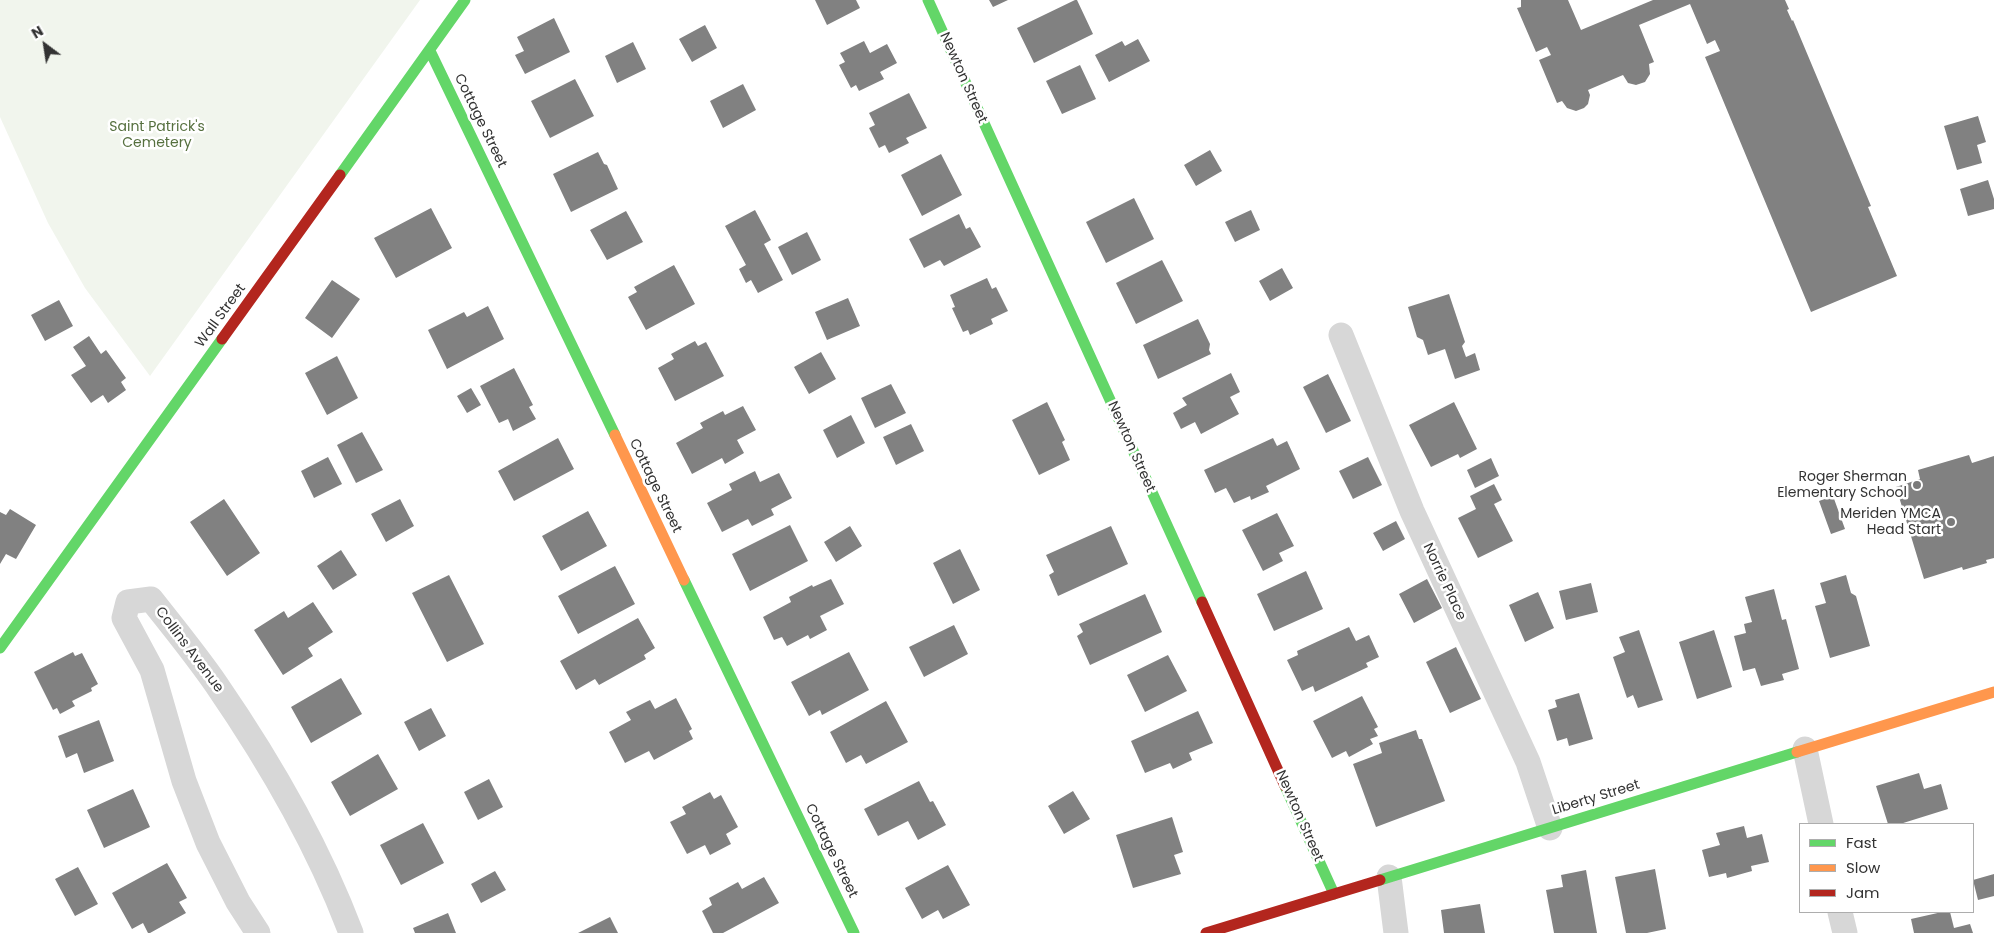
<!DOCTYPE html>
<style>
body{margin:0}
#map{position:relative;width:1994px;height:933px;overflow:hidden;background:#fff;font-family:Poppins,sans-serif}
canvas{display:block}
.legend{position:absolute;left:1799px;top:823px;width:175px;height:90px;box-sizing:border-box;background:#fff;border:1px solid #adadad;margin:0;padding:6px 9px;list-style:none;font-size:15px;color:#333}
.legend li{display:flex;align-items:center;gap:10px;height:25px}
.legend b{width:25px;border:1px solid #adadad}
.north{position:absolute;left:20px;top:20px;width:50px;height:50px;-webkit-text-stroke:4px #fff;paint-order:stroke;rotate:329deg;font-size:14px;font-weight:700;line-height:20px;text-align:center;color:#333}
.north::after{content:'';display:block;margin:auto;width:18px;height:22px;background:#333;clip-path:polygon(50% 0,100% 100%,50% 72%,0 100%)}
</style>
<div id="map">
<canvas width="1994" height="933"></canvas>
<ul class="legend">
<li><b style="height:6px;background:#63d668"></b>Fast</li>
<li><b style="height:6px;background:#ff974d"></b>Slow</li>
<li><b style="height:6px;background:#b3261e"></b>Jam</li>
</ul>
<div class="north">N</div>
</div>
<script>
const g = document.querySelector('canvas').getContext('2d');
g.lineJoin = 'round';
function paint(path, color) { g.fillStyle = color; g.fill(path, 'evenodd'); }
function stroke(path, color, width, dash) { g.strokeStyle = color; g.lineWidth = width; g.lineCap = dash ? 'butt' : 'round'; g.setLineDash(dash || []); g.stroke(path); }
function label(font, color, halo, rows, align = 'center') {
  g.font = font + ' Poppins,sans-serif'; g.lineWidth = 5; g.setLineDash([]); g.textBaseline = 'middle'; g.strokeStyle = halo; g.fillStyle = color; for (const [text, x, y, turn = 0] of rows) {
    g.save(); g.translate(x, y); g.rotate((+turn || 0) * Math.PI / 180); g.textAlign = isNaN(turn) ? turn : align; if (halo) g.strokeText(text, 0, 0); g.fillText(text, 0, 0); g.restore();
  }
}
paint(new Path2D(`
 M0 0H420L150 376 85 288 48 223 0 117Z`), '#f1f5ed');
paint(new Path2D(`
 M815 0H856L860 8 827 25Z
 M989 0H1008L993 7Z
 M1075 0H1077L1093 34 1034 63 1017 28Z
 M1521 0H1568L1581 30 1653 0H1785L1789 9 1787 10 1792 21 1793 20 1871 206 1868 207 1897 276 1811 312 1705 57 1720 51 1715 40 1707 44 1690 4 1639 25 1654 62 1649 64 1650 74 1645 82 1636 85 1628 83 1623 75 1588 90 1590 95 1588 104 1584 108 1576 111 1567 108 1562 101 1557 103 1539 60 1551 55 1547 47 1536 52 1517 8 1521 7Z
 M554 18 570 52 525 74 515 55 524 51 517 37Z
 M705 25 717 48 692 62 679 39Z
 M1138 39 1150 61 1109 82 1095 55 1122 41 1125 46Z
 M864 41 870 53 887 44 897 63 880 72 884 79 859 91 856 85 851 88 839 65 845 62 840 53Z
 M633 42 646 69 617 83 605 56Z
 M1080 65 1096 99 1062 114 1046 81Z
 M575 79 594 116 550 138 531 101Z
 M743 84 756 110 723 128 710 101Z
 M909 93 927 128 906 138 909 143 889 153 885 145 879 148 869 128 875 125 869 113Z
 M1978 116 1986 142 1977 145 1982 163 1957 170 1944 126Z
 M1210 150 1222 171 1196 186 1184 165Z
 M598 152 604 164 607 165 618 189 571 212 553 174Z
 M941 154 962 195 922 216 901 175Z
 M1988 180 1994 199V209L1968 216 1960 189Z
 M1134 198 1154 239 1106 263 1086 222Z
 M431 208 452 248 396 278 374 238Z
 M755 210 771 240 764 244 783 280 758 293 751 280 746 283 739 269 746 265 725 226Z
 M1251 210 1260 230 1235 242 1225 222Z
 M626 211 643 242 607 260 590 230Z
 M959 214 966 229 970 227 981 247 944 266 940 260 924 268 909 239Z
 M807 232 821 260 792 275 778 247Z
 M1162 260 1183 301 1136 324 1116 283Z
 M674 265 695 304 646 330 628 297 637 292 634 287Z
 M1282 268 1293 288 1270 301 1259 281Z
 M987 278 992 289 996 287 1008 311 991 319 993 324 970 335 968 330 963 332 952 308 955 307 950 295Z
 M332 280 360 299 332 338 305 318Z
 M1449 294 1465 342 1462 346 1466 357 1475 353 1480 370 1455 379 1445 349 1428 355 1423 340 1417 337 1408 307Z
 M848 298 860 326 827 340 815 312Z
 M59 300 73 326 45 341 31 315Z
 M488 306 504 339 447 369 428 330 464 312 467 317Z
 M1198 319 1210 344 1209 350 1211 354 1158 379 1143 345Z
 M89 336 101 354 106 350 126 378 121 382 126 390 108 403 103 395 91 403 71 375 86 366 73 347Z
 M695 341 698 346 706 342 724 376 675 401 658 368 674 359 671 354Z
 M821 352 836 379 809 394 794 367Z
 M337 356 358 398 327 415 305 373Z
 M514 368 533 405 529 407 536 419 513 431 508 419 499 423 480 386Z
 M1231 373 1240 392 1230 397 1239 414 1201 434 1195 422 1181 429 1173 413 1187 405 1182 398Z
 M1328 374 1351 421 1326 433 1303 387Z
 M891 384 906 413 875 428 861 398Z
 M471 388 481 405 467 413 457 396Z
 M1047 402 1065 440 1062 442 1070 460 1039 475 1012 420Z
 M1454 402 1477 449 1460 458 1458 454 1431 467 1409 425Z
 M743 406 756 430 737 440 744 453 725 464 722 458 692 474 676 443 703 428 700 423 723 411 725 415Z
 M851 415 865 443 837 458 823 430Z
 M911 424 924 451 896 465 883 437Z
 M362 432 383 470 356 483 337 445Z
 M558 438 574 469 514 501 498 471Z
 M1273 438 1277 446 1287 441 1300 469 1266 486 1269 492 1251 500 1250 496 1234 503 1226 488 1215 493 1204 470Z
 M1969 455 1972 463 1994 456V558L1986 560 1987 563 1963 570 1962 567 1924 579 1896 487 1920 479 1918 470Z
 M328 457 342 484 314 498 301 471Z
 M1368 457 1382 485 1353 499 1339 471Z
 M1491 458 1499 476 1475 488 1467 470Z
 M755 471 760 482 779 473 792 498 771 509 774 515 752 526 748 519 722 532 707 503 732 490 729 484Z
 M1494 484 1502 500 1494 504 1513 541 1478 558 1458 518 1476 509 1470 496Z
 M1833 496 1845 529 1831 534 1819 501Z
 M224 499 260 553 227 576 190 522Z
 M400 499 414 526 386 542 371 514Z
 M10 509 36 525 16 559 6 554 0 564V512L6 515Z
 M588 511 607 546 561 571 542 536Z
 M1277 513 1294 546 1279 553 1283 561 1263 571 1242 530Z
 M1396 521 1405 539 1383 551 1373 533Z
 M790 525 808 561 750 591 732 554Z
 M850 526 862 546 836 562 824 542Z
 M1111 526 1128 564 1058 596 1049 575 1054 572 1046 555Z
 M960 549 980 590 953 604 933 563Z
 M341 550 357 575 333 590 317 566Z
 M615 566 635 604 578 634 558 596Z
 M1306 571 1323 609 1274 631 1257 594Z
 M449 575 484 644 447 662 412 593Z
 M1846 575 1851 593 1856 596 1870 646 1830 658 1815 606 1826 603 1820 583Z
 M831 579 844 604 820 616 827 630 810 639 808 635 787 646 782 637 774 640 763 617 791 602 789 597 812 585 813 587Z
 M1427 579 1442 608 1414 623 1399 594Z
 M1591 583 1598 612 1566 620 1559 591Z
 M1774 589 1782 620 1786 619 1799 669 1782 674 1784 680 1761 686 1755 668 1743 671 1734 636 1746 633 1744 624 1752 622 1745 597Z
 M1538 592 1554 628 1525 642 1509 605Z
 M1145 594 1162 632 1090 665 1077 636 1083 632 1079 624Z
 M313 602 333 632 308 648 313 656 283 675 254 630 284 611 288 618Z
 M638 618 655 648 644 655 646 659 599 685 595 679 576 690 560 661Z
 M954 625 968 654 924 677 909 647Z
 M1349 627 1356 641 1369 635 1379 657 1366 663 1368 667 1315 692 1313 686 1302 691 1287 660 1298 655 1297 651Z
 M1639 630 1663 700 1638 708 1633 695 1627 698 1613 657 1625 652 1619 637Z
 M1714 630 1732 687 1697 699 1679 642Z
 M1456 647 1481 699 1450 713 1426 662Z
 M73 652 75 656 82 653 98 684 91 688 92 691 72 701 75 706 60 714 57 708 53 710 34 672Z
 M849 652 869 690 822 715 820 710 809 716 791 682Z
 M1168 655 1187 691 1145 712 1127 675Z
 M341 678 362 714 311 743 291 707Z
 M1579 693 1593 739 1569 746 1567 738 1557 741 1548 710 1557 707 1555 700Z
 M1362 696 1378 727 1374 729 1378 736 1370 739 1373 744 1349 757 1346 751 1332 758 1313 721Z
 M676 698 692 729 689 731 693 739 654 760 649 751 625 763 609 732 631 720 626 712 650 700 655 709Z
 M886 701 908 742 866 764 861 755 846 763 830 732Z
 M431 708 446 736 419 751 404 722Z
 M1198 711 1213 743 1189 753 1192 760 1173 769 1170 763 1145 773 1131 741Z
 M99 720 114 761 84 773 77 753 66 758 58 736Z
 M1416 730 1419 739H1422L1445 801 1376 827 1353 764 1382 753 1379 743Z
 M378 754 398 789 350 816 331 782Z
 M1919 773 1924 789 1941 784 1948 809 1900 824H1888L1876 786Z
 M489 779 503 807 478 820 464 792Z
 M919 781 930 802 933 801 946 825 918 840 908 821 878 836 864 809Z
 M133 789 150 827 104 848 87 810Z
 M1073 791 1090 819 1064 834 1048 806Z
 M710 792 714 799 721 795 738 827 726 834 731 844 710 855 705 845 687 854 670 822 686 814 682 807Z
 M1172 817 1183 852 1174 855 1181 874 1133 888 1116 835Z
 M423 823 444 863 401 885 380 845Z
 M1744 826 1747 838 1762 834 1769 862 1751 866 1752 871 1727 878 1726 873 1709 877 1702 850 1720 845 1716 833Z
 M167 863 187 898 179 902 186 913 150 933H148L143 923 132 929 112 893Z
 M948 865 970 905 943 919 938 910 922 919 905 888Z
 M78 867 98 904 75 916 55 879Z
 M1655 869 1666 929 1647 933H1626L1615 877Z
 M1586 870 1597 933H1554L1546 890 1563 887 1561 875Z
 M495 871 506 890 481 903 471 884Z
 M1994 874V896L1978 900 1973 880Z
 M764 877 779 903 723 933H713L702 911 712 905 709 898 738 882 742 889Z
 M1480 904 1485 933H1444L1441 910Z
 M1942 912H1950L1954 928 1970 924 1973 933H1914L1911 919Z
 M448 913 456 933H415L413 928Z
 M610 917 618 933H578Z`), '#818181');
stroke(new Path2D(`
 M1341 335 1412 511 1528 762 1550 828
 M1805 749 1821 824
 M1389 877 1396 933
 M1840 912 1845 933
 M258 933 238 902 208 843 184 781 152 670 124 618 128 602 151 599C173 627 196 655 216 684 269 761 318 845 351 933`), '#d7d7d7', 25);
stroke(new Path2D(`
 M928 0 1202 602
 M430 51 615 435
 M340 175 465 0
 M684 580 854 933
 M0 648 222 339
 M1285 786 1334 894
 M1380 880 1797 752`), '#63d668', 11);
stroke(new Path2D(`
 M615 435 684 580
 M1797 752 1994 692`), '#ff974d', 11);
stroke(new Path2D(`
 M222 339 340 175
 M1202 602 1285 786
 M1206 933 1380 880`), '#b3261e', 11);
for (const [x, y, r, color] of [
 [1917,485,5,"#7a7a7a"],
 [1951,522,5,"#7a7a7a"]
]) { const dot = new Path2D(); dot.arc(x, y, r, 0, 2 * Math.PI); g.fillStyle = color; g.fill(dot); stroke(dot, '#fff', 2); }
label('14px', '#333', '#fff', [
 ["Newton Street",963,78,66],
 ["Cottage Street",480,121,64],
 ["Wall Street",221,316,-54],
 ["Newton Street",1131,447,66],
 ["Cottage Street",655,486,64],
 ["Norrie Place",1444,582,65],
 ["Collins Avenue",189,650,53],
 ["Liberty Street",1596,798,-17],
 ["Newton Street",1299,816,66],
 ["Cottage Street",831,851,64]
]);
label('14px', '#56703f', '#fff', [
 ["Saint Patrick's",157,127],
 ["Cemetery",157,143]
]);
label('14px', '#333', '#fff', [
 ["Roger Sherman",1907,477],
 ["Elementary School",1907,493],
 ["Meriden YMCA",1941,514],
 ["Head Start",1941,530]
], 'right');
</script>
